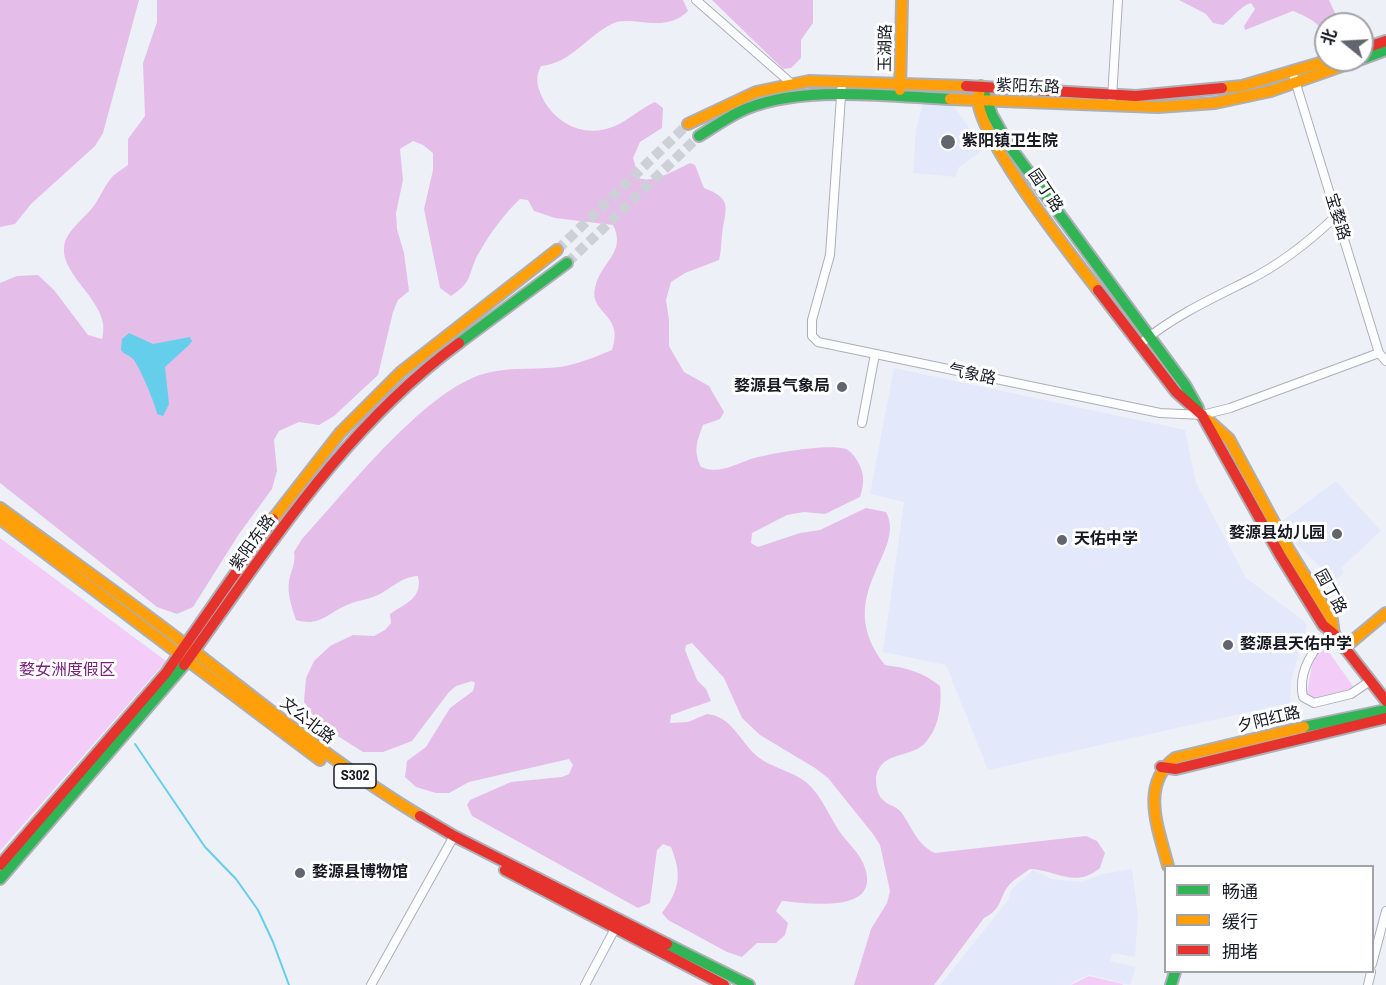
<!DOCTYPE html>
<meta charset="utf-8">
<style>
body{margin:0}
#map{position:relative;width:1386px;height:985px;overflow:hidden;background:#eef0f8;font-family:"Archivo Narrow","Noto Sans SC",sans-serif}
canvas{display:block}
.legend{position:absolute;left:1164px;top:865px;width:210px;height:108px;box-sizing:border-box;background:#fff;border:2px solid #a2a3a7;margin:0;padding:8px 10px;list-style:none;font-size:18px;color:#171a23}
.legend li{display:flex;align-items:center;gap:12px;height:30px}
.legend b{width:30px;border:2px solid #a2a3a7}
.north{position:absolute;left:1314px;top:12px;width:60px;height:60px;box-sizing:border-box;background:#fff;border:2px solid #a2a3a7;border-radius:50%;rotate:288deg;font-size:16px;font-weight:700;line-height:24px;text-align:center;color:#171a23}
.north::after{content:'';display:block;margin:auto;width:21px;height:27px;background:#62656e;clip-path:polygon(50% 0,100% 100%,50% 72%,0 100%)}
</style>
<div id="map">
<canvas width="1386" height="985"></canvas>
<ul class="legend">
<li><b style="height:8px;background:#30b455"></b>畅通</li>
<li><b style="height:8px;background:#ff9f0a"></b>缓行</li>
<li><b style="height:8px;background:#e5322d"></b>拥堵</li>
</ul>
<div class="north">北</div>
</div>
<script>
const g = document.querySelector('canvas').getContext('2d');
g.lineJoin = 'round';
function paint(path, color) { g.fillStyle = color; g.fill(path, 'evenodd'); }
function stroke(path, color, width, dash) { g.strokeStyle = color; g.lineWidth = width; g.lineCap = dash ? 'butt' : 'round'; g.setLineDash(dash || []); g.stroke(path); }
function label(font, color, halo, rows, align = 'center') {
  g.font = font + ' "Archivo Narrow","Noto Sans SC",sans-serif'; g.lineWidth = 6; g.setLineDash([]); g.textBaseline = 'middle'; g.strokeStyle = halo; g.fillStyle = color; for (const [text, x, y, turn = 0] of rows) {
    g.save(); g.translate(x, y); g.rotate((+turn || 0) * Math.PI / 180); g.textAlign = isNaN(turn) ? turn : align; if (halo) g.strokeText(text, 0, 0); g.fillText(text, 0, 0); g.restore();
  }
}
paint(new Path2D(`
 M923 103 953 105 984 149 958 168 956 177 913 173 916 130Z
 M894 368 1185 430 1196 483 1246 578 1304 621 1307 626 1291 681 1290 717 1285 704 988 770 946 665 883 652 904 502 870 494Z
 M1336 481 1381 531 1341 568 1344 572 1335 581 1295 543 1300 538 1282 521Z
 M1132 869 1138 916 1135 957 1113 953 1110 961 1136 967 1130 985 1090 975 1074 981 1070 985H940L1009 899 1011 890 1033 870 1052 879 1081 882 1103 874Z`), '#e4e8fb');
paint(new Path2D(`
 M0 538 166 661 0 851Z
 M1323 650 1328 651 1353 686 1346 694 1312 701 1307 692 1314 655Z
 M1089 976 1123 984 1122 985H1071Z`), '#f3cdf7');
paint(new Path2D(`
 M0 0H139L103 133 95 146 31 204 15 224 0 227Z
 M157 0H683L688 11C664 35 631 14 612 24 585 37 572 63 541 66 534 79 538 89 544 101 559 126 587 138 615 126 629 120 641 108 655 102L663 108 662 128 640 142 633 158 639 178C653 184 677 169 690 163L695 165 704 188C728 197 728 204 723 227 721 238 722 248 719 260L685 273 671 282 666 300 669 320V346L684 372 709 386 724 412 720 419 703 425C697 441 693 451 701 467 720 475 735 464 754 458 773 453 828 443 846 449 851 451 855 457 858 462 865 474 864 485 860 497L825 514 804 512 787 515 752 533 751 543 758 547 800 533 820 530 866 508 886 512C908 552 830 595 885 665 907 668 923 672 940 686 942 705 939 727 926 742 912 759 881 750 876 777 876 784 877 794 882 799 887 805 896 806 901 812 912 827 917 845 935 853L1086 836 1097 841 1105 853 1100 868C1074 889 1057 870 1030 869 1023 874 1016 878 1010 884 999 896 1003 909 984 918L934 985H854L871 929 887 903 890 891 880 845 873 834 828 778 815 768 760 735 742 718 724 678 692 643 686 645 685 650 697 680 706 689 711 701 671 715 670 723 688 722 707 714C732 716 740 742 758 757 772 768 792 771 806 782 823 797 829 817 842 835 850 845 861 855 865 868 881 915 806 903 782 901L776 911 788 923 785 935 776 943H757L742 957 727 952 668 920 662 913C680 889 682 875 671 847L663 844 657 850 650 903 638 908 472 816 467 805 470 800 511 782 562 777 569 774 573 765 569 759 469 782 449 793H436L416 787 405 777 407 761 426 747 450 708 473 691 475 683 472 681 456 686 449 692 412 741 383 752H363L322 726 315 718 304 702 306 678 314 661 330 646 353 635 374 636 385 630 391 623 390 614C406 603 423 598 418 576 399 577 390 591 373 597 365 600 355 601 347 605 326 614 320 627 296 620 292 608 287 595 289 581 291 571 296 563 294 552L302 539C346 492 428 384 491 372 514 367 537 370 560 367 578 364 595 357 612 350 625 314 589 314 595 288 600 262 627 253 613 225L555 218 534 211 528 200 520 199C506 212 490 233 480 251 467 272 475 281 451 296L440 288 424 209 433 170V153L423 145 413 141 400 149 403 180 396 213 397 229 404 253 409 291 398 300 393 312 378 375 334 416 319 425 299 422 279 431 274 440 277 471 272 489 239 534 193 607 177 614 157 607 0 483V283L17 276 38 275 54 290 88 335 102 339C114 301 52 274 66 239 71 228 85 217 93 207 100 198 105 184 113 176 117 172 123 169 128 165V139L145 116 143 63 157 22Z
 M712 0H813V23L801 40V58L791 68 783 69Z
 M1179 0H1329L1340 24H1326V38C1320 22 1307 17 1293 11L1245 30 1244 26 1255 9 1251 3C1240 6 1233 18 1223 25L1213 23 1206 14Z`), '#e5bde9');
paint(new Path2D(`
 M129 333 153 344 190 337 192 341 189 345 165 367 169 404 163 416 157 414C157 408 138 362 132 358 128 354 124 355 121 350L122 339Z`), '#65ceeb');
stroke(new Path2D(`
 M135 744 205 847 236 879 258 910 273 942 289 985`), '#65ceeb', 2);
stroke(new Path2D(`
 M557 250 688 124
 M567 263 699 136`), '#ced0d8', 10, [10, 5]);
const street = new Path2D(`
 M696 0 792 84
 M1292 71 1379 353 1386 361
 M842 82 830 255 812 320V336L818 342 1160 413 1202 415 1230 408 1379 353
 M1112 98 1118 0
 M1144 341C1174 316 1213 298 1247 281 1279 265 1311 240 1336 216
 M862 423 875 354
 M1334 634C1312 645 1298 673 1303 697L1314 703 1351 694 1370 681
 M1372 964 1386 911
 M371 985 454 836
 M585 985 617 925
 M1368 985 1371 972`);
const fast = new Path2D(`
 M1362 59 1386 50
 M985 95 992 115 1008 144 1185 385 1198 408
 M699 136C712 128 725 119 739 112 796 84 887 96 950 99
 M459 343 567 263
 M1304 727 1386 710
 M0 879 184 665
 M667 944 749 985
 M1171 985 1175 972`);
const slow = new Path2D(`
 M981 86C980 90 978 96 978 100 981 141 1070 254 1098 290
 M1222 88 1242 86 1330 60
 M900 90 902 0
 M950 99 1158 107 1215 103 1271 91 1359 60
 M688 124 756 92 809 81 966 86
 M1208 420 1229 439 1289 550 1332 620 1334 634
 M0 508C65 556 131 602 195 652 269 709 340 768 420 816
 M0 519 320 760
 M273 519 340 433 401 372 557 250
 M1344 648 1386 613
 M1168 866C1159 830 1139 785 1175 758L1304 727`);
const jam = new Path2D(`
 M1362 49 1386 41
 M966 86 1136 96 1222 88
 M1098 290 1176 392 1202 415 1280 555 1323 625 1334 634 1386 701
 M184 665C267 550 343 428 459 343
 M1161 767 1176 769 1386 718
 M420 816 454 836 667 944
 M0 865 166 673 273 519
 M505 870 724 985`);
stroke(street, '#adafb7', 10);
stroke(fast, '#adafb7', 14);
stroke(slow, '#adafb7', 14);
stroke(jam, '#adafb7', 14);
stroke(street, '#fcfdfe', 8);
stroke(fast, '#30b455', 10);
stroke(slow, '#ff9f0a', 10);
stroke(jam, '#e5322d', 10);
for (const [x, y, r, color] of [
 [948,142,8,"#62656e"],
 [842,387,6,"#62656e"],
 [1337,534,6,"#62656e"],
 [1062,540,6,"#62656e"],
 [1228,645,6,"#62656e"],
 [300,873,6,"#62656e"]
]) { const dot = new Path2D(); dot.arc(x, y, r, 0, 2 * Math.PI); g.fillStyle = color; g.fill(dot); stroke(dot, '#fff', 2); }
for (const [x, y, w] of [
 [355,776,42]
]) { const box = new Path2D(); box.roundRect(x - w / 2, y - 12, w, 24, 4.5); g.fillStyle = '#fff'; g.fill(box); stroke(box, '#171a23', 1.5); }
label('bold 15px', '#171a23', null, [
 ["S302",355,776]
]);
label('16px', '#171a23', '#fff', [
 ["玉湖路",886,48,-89],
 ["紫阳东路",1028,87,2],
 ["园丁路",1045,191,56],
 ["宝婺路",1337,217,73],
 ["气象路",972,375,12],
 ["紫阳东路",253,543,-54],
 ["园丁路",1330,592,61],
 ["夕阳红路",1269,720,-13],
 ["文公北路",307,721,38]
]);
label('bold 16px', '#171a23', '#fff', [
 ["紫阳镇卫生院",962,142],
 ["婺源县气象局",830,387,"right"],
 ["婺源县幼儿园",1325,534,"right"],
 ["天佑中学",1074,540],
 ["婺源县天佑中学",1240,645],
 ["婺源县博物馆",312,873]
], 'left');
label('16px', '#772179', '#fff', [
 ["婺女洲度假区",67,671]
]);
</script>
